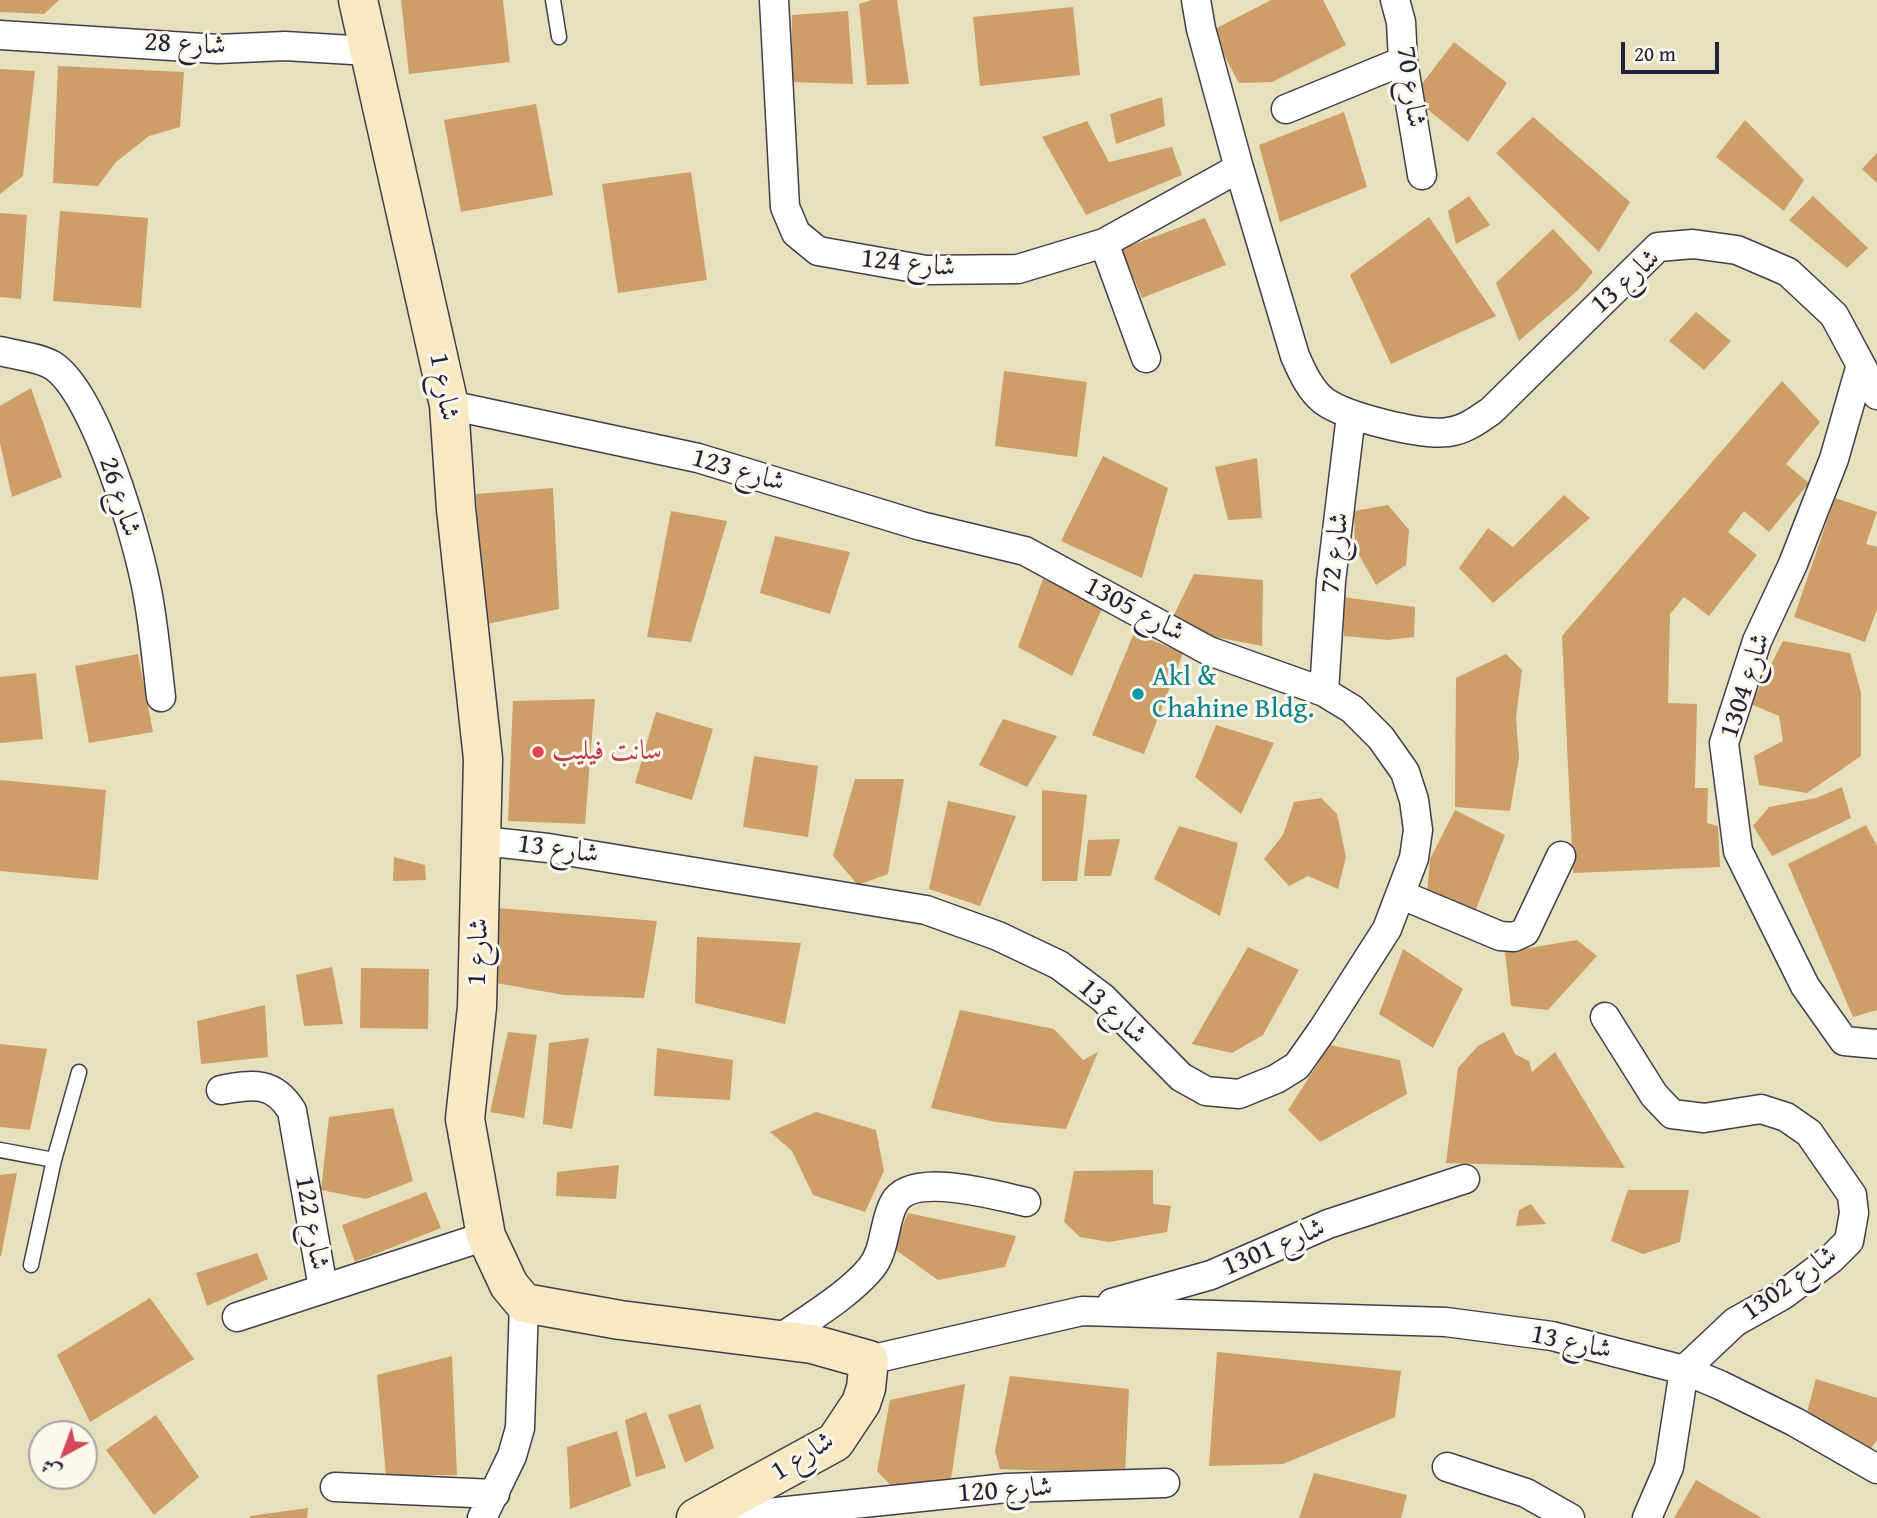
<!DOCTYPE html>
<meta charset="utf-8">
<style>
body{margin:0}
#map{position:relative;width:1877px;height:1518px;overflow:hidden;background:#e7e0bc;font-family:"Gentium Book Plus",Amiri,serif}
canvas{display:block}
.north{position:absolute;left:28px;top:1420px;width:70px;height:70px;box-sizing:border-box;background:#fbf7ec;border:2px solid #a4a2a5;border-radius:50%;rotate:221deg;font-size:19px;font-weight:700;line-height:28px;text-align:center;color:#22223b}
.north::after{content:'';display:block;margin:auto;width:24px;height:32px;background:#d1495b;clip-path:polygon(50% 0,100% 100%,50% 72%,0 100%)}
.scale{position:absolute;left:1621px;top:42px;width:98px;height:32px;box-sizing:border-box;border:4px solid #22223b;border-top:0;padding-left:9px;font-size:21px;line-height:24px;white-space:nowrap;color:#22223b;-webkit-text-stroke:5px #fbf7ec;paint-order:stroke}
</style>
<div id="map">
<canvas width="1877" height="1518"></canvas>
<div class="north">ش</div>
<div class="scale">20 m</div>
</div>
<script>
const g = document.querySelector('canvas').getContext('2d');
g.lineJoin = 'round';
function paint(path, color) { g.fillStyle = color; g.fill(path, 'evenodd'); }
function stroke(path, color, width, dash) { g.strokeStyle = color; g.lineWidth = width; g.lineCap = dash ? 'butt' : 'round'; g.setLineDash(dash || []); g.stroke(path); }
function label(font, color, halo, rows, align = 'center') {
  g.font = font + ' "Gentium Book Plus",Amiri,serif'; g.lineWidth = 6; g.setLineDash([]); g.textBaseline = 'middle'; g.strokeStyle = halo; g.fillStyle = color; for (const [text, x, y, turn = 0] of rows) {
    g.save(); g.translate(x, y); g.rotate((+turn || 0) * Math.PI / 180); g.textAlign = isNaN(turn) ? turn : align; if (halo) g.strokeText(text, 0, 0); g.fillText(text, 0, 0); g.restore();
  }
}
paint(new Path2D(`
 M0 0H59L44 14 0 12Z
 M401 0H503L510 62 409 74Z
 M872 0H897L909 84 867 85 859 4Z
 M1271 0H1323L1346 45 1272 82 1239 83 1211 31Z
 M1073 7 1080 75 980 86 973 17Z
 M848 11 853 84 791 82 792 15Z
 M1454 42 1507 83 1468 142 1412 97Z
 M58 66 184 72 180 127 149 136 116 162 98 186 53 183Z
 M0 69 35 71 23 176 0 194Z
 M1162 97 1165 126 1116 144 1110 114Z
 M536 104 553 195 461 212 444 120Z
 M1344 112 1367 187 1280 222 1259 145Z
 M1533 117 1630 202 1599 252 1496 153Z
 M1745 120 1804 180 1784 211 1716 157Z
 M1087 121 1109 162 1172 147 1182 175 1086 215 1042 137Z
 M1877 153V183L1862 169Z
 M691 172 707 280 618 293 602 184Z
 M1469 196 1490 225 1456 244 1448 211Z
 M1813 196 1868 248 1847 268 1789 220Z
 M60 211 148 218 141 308 53 301Z
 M0 213 27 215 21 299 0 297Z
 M1429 217 1496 316 1391 364 1350 275Z
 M1205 218 1226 265 1142 298 1121 249Z
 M1553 229 1593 272 1578 290 1519 341 1496 283Z
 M1696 312 1731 341 1704 370 1669 341Z
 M1004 371 1087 382 1077 457 995 446Z
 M1782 381 1820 422 1786 464 1809 483 1769 532 1744 511 1728 532 1757 555 1709 616 1684 597 1670 614 1668 703 1697 704 1695 788H1708L1707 823 1718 826 1720 867 1573 873 1562 636Z
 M31 388 62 477 12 497 0 443V406Z
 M1103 456 1168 488 1142 578 1061 541Z
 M1257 458 1262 518 1228 520 1215 467Z
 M553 488 559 609 482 625 476 494Z
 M1564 495 1590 518 1493 603 1459 568 1488 528 1513 547Z
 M1835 498 1877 512 1866 544 1877 547V609L1865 642 1794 617Z
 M1388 505 1409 530 1406 565 1376 585 1355 548 1354 511Z
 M671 511 727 521 691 642 647 637Z
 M775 536 850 552 830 614 760 593Z
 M1194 574 1263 580 1262 646 1215 637 1171 621Z
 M1043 579 1105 602 1072 676 1018 647Z
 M1343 597 1415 607 1414 637 1388 640 1344 636Z
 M1134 633 1183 653 1144 754 1092 735Z
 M1783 641 1850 653 1861 693V756L1807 793 1759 785 1754 756 1783 741 1779 716 1751 704Z
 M138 654 153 732 89 743 75 666Z
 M1506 654 1522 670 1516 718 1519 757 1510 811 1455 807 1456 678Z
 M36 673 43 739 0 743V677Z
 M595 699 585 824 508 821 513 701Z
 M656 712 713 729 692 800 635 783Z
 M1003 719 1057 736 1027 787 979 765Z
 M1216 725 1274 743 1241 814 1195 777Z
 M754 756 818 766 808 837 743 827Z
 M855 779H904L888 874 858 885 833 856Z
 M0 780 106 790 98 880 0 871Z
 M1842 787 1851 818 1772 856 1753 826 1769 807 1816 798Z
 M1042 790 1087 795 1077 881H1042Z
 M1321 798 1337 814 1346 857 1338 889 1308 876 1289 886 1264 859 1283 835 1294 802Z
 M948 801 1016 816 980 906 929 889Z
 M1455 810 1505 835 1473 917 1427 894 1430 859Z
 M1866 825 1877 846V1010L1853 1017 1788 864Z
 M1179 826 1238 843 1220 916 1154 879Z
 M1120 839 1111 876H1084L1088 840Z
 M394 857 425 865 426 880 393 881Z
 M497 908 657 921 644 998 564 995 496 983Z
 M697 937 801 943 785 1024 695 1003Z
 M1577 940 1597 956 1548 1010 1511 1006 1505 952Z
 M1248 947 1299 970 1263 1035 1232 1053 1192 1044Z
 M1403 949 1463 989 1433 1048 1379 1014Z
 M332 967 343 1024 304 1026 296 975Z
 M361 968 429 969 428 1029 360 1028Z
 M265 1005 268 1057 201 1064 197 1021Z
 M960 1010 1054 1029 1083 1060 1098 1052 1066 1129 996 1122 931 1108Z
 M508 1032 537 1035 524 1118 490 1112Z
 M1504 1032 1515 1054 1529 1061 1532 1072 1555 1052 1625 1168 1446 1163 1458 1068 1478 1046Z
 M589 1038 572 1129 543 1124 549 1043Z
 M0 1044 47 1049 30 1130 0 1127Z
 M1330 1045 1400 1060 1407 1094 1320 1142 1288 1110Z
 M657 1048 733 1060 730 1100 654 1096Z
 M393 1108 413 1181 366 1199 321 1190 329 1117Z
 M816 1112 876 1130 884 1171 865 1212 813 1195 792 1151 770 1132Z
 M619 1165 616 1199 556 1196 557 1172Z
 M1153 1170V1204L1171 1206 1167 1232 1109 1242 1080 1237 1064 1222 1074 1171Z
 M17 1173 1 1256H0V1175Z
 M1628 1190H1689L1680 1242 1643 1254 1611 1241Z
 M426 1192 441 1228 355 1262 342 1225Z
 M1531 1204 1546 1224 1516 1226 1519 1210Z
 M908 1213 1016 1236 1005 1267 938 1280 893 1248Z
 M257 1253 268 1279 207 1306 196 1273Z
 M150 1298 194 1359 90 1422 57 1355Z
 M1217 1352 1401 1371 1395 1417 1283 1464 1209 1466Z
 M452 1356 457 1475 386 1476 377 1375Z
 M1010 1376 1129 1389 1125 1474 1000 1469 995 1451Z
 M1816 1379 1877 1398V1440L1867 1454 1807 1412Z
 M965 1384 951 1479 897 1492 877 1471 890 1400Z
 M700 1404 714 1448 685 1463 668 1415Z
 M646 1412 666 1468 636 1477 625 1420Z
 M156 1415 199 1477 154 1515 106 1450Z
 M617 1431 631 1486 570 1509 567 1447Z
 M1314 1473 1407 1495 1401 1518H1299Z
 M1696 1480 1762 1518H1674Z
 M308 1508 307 1518H250V1516Z`), '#cd9e68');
const lane = new Path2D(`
 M553 0 559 37
 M0 1150 54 1160 79 1072
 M31 1265 54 1160`);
const street = new Path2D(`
 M774 0 785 207 796 233 818 251 926 270 1018 269 1104 243 1239 168
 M1196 0 1201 29 1239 168 1295 356C1302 372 1310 390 1324 401 1346 417 1422 436 1448 432 1465 430 1478 420 1491 411L1658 247 1693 244 1737 250 1788 272 1834 315 1877 395
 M1395 0 1401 22 1403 61 1422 175
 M0 35 218 49 285 46 369 51
 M1286 109 1403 61
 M1104 243 1146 358
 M0 351C15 355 38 357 52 365 96 392 139 544 148 596 154 629 157 663 161 697
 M1860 368 1834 459 1793 564 1757 641 1724 743 1738 851 1805 986 1844 1041 1877 1044
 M449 405 698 458 921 526 1025 551 1209 651 1324 692 1352 709 1381 738 1405 772 1414 800 1418 830 1414 858 1387 929 1323 1029 1297 1066 1276 1079 1239 1094 1206 1091 1181 1077 1103 998 1059 965 998 936 926 910 548 848 482 841
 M1324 692 1331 581 1351 415
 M1402 895 1500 936 1514 937 1525 932 1561 856
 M1605 1017 1654 1095 1672 1114 1704 1118 1761 1109 1786 1117 1809 1133 1852 1195 1854 1213 1849 1241 1831 1259 1783 1295 1735 1322 1684 1370 1669 1467 1647 1518
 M221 1090C253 1084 274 1081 292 1111L323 1288
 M1112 1303 1211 1275 1328 1224 1465 1179
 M237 1317 486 1236
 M778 1340C806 1320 849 1295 871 1268 886 1250 883 1223 894 1203 912 1170 998 1196 1026 1202
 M869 1360 1082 1311 1446 1322 1552 1336 1684 1370 1720 1385 1795 1422 1877 1469
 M1447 1467 1526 1493 1570 1518
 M335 1487 495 1494
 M482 1518 512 1456 520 1428 524 1303
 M720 1518 1007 1488 1165 1483`);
const secondary = new Path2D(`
 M358 0 449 405 456 509 483 759 477 1007 465 1119 486 1236 509 1285 524 1303 620 1320 812 1344 869 1360 866 1388 861 1403 835 1442 696 1518`);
stroke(lane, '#403e4e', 17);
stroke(street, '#403e4e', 31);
stroke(secondary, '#403e4e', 41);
stroke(lane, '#fff', 14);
stroke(street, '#fff', 28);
stroke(secondary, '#f7e9c3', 38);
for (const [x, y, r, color] of [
 [1138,694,7,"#0f9aa8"],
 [538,752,7,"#e0444e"]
]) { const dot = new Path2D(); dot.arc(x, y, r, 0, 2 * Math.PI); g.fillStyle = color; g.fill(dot); stroke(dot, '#fbf7ec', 2.5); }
label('28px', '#22223b', '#fbf7ec', [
 ["شارع 28",185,45,3],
 ["شارع 70",1410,87,82],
 ["شارع 124",908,264,6],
 ["شارع 13",1626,282,-42],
 ["شارع 1",443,387,80],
 ["شارع 123",738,471,16],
 ["شارع 26",119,497,72],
 ["شارع 72",1336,553,-83],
 ["شارع 1305",1134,610,28],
 ["شارع 1304",1746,686,-72],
 ["شارع 13",558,850,8],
 ["شارع 1",479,952,-88],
 ["شارع 13",1112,1012,43],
 ["شارع 122",311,1223,80],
 ["شارع 1301",1274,1248,-23],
 ["شارع 1302",1790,1284,-35],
 ["شارع 13",1571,1343,12],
 ["شارع 1",803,1457,-32],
 ["شارع 120",1005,1491,-4]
]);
label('28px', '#0d838f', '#fbf7ec', [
 ["Akl &",1152,678],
 ["Chahine Bldg.",1152,710]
], 'left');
label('28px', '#be3a42', '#fbf7ec', [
 ["سانت فيليب",552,752]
], 'left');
</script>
